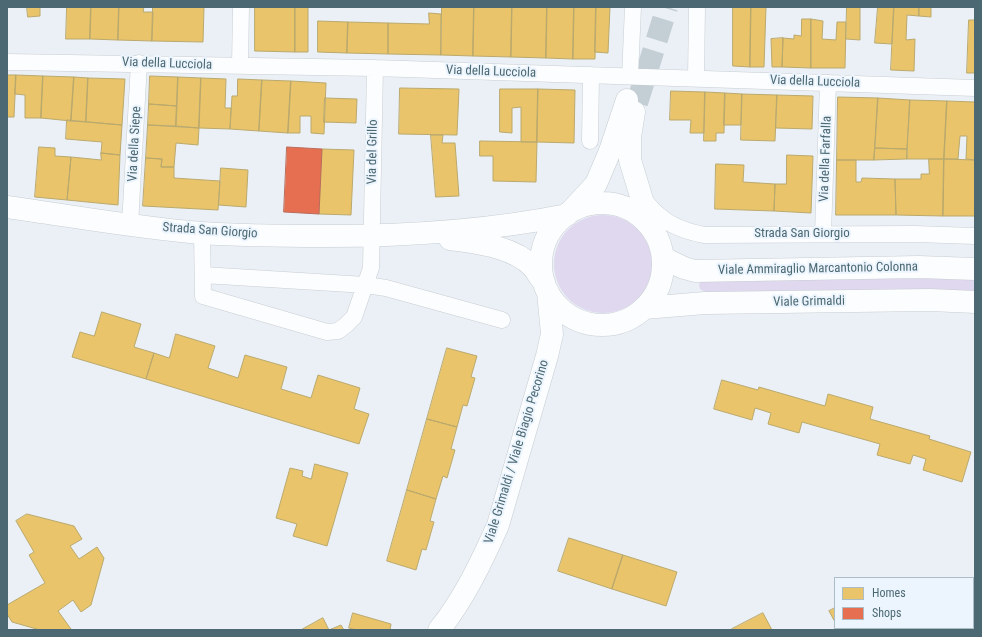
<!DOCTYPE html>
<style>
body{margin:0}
#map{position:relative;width:982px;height:637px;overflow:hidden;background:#ebf0f6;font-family:"Roboto Condensed",sans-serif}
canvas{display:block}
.frame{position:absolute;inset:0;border:8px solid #4c6973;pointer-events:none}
.legend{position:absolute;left:834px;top:577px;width:140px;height:52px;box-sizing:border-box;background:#ecf5fe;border:1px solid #acbdc6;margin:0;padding:5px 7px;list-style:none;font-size:12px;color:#4c6973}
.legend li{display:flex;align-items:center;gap:8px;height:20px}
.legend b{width:20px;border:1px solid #acbdc6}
</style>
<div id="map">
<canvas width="982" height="637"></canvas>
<div class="frame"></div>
<ul class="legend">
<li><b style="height:11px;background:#e9c46a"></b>Homes</li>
<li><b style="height:11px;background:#e76f51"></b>Shops</li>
</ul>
</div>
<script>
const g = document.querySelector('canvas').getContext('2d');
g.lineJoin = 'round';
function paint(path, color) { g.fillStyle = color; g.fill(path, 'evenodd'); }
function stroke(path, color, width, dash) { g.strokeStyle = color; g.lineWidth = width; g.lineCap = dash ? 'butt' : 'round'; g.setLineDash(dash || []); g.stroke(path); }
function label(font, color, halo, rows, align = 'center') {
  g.font = font + ' "Roboto Condensed",sans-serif'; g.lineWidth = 4; g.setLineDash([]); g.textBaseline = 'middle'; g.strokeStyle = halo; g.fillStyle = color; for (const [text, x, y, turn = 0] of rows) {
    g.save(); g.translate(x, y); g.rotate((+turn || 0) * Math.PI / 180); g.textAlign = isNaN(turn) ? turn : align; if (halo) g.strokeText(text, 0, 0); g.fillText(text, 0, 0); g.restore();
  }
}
paint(new Path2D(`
 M554 264a49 49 0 1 1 98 0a49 49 0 1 1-98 0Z
 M946 278 975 279V291L707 293 700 289 699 285 700 282 705 281Z`), '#e0d8ee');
const homes = new Path2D(`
 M27 7H40V16L28 17Z
 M67 7H91L90 39H66Z
 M91 7H119L118 40 90 39Z
 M119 7H144L143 12H153L152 41 118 40Z
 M153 7H204L203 42 152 41Z
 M255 7H295V52L255 51Z
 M295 7H308V52H295Z
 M442 7H474L473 56 441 55Z
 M474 7H512L511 57 473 56Z
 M512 7H547L546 58 511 57Z
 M547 7H574L573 59 546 58Z
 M574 7H596L595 59H573Z
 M596 7H610L608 53 595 52Z
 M733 7H751L750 67 733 66Z
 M751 7H766L764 67H750Z
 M847 7H860V40L846 39Z
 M878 7H894L892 44 875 43Z
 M894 7H919V16L907 15 906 40 915 39 914 71 891 70Z
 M919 7H931V17L919 16Z
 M429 13 441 14V55L388 54V23L429 24Z
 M802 19H811V68L782 67 783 38 794 39V35L801 36Z
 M811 19 823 21 822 39 836 40 837 22H846L845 68H811Z
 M969 20H975V73H967Z
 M318 21 348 22 347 53 318 52Z
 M348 22 388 23V54L347 53Z
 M783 38 782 67H772L771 39Z
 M7 75H16L14 117H7Z
 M16 75 43 76 41 118H25V95L15 94Z
 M43 76 74 77 71 121 41 118Z
 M150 76 178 77 177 106 149 104Z
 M74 77 88 78 86 122 71 121Z
 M178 77 201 78 199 128 176 126Z
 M88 78 125 79 122 125 86 122Z
 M201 78 226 79 225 108H231L230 129 199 128Z
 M238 79 262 80 259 131 230 129 232 96H237Z
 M262 80 291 81 288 133 259 131Z
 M291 81 326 83 324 134 311 133V116H300V133H288Z
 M400 88 459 89 457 135 399 134Z
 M500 89H538L537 142H521V107L512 108V133L500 132Z
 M538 89 575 90 574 143 537 142Z
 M671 91 705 92 704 133H690L691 120H670Z
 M705 92 725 93 724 133H716V141H704Z
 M725 93 742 94 741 125H724Z
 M742 94 777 95 775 141 741 140Z
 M777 95 813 96 812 129 776 128Z
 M838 97 878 98 874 160H837Z
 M325 98 357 99 356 123 324 122Z
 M878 98 910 100 907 149 875 148Z
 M910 100 947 101 944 159H907Z
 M947 101 975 102V160L966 159 967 136H960L958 159H944Z
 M149 104 177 106 176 126 148 125Z
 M67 120 122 125 120 155 101 153 102 142 66 139Z
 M148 125 199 128 198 145 176 143 174 167H161L162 159 146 158Z
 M431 135H443L442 143H455L459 196 436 197Z
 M480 141 537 142 536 182 493 181V156H480Z
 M39 147 55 148V156L71 157 67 200 35 197Z
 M875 148 907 149V159L874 160Z
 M322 149 354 150 351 215 319 214Z
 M101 153 120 155 118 205 67 200 71 157 101 160Z
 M787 155 813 156 811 213 774 211 775 184H786Z
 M146 158 162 159 161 167H174V178L220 181 218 210 143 206Z
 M929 159H944L943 216 896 215 895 179H921V174H929Z
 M944 159 975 160V216H943Z
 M837 160H856V182H861L862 178 895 179 896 215H836Z
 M716 164 744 165 743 182 775 184 774 211 715 209Z
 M221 168 248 170 246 207 219 205Z
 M102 312 141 324 134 347 154 353 146 379 72 357 80 332 94 336Z
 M176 334 215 346 208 368 238 378 245 355 287 367 281 389 311 398 318 375 360 388 354 409 369 414 359 444 146 379 154 353 169 358Z
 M447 348 477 356 471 377 475 378 467 406 463 405 457 427 427 419Z
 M722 380 758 390 759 387 825 406 828 394 873 407 870 419 930 436 929 439 971 452 962 482 923 470 926 459 913 455 910 464 877 455 880 444 802 422 799 433 768 424 771 413 755 408 752 420 714 409Z
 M427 419 457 427 451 449 455 450 447 478 443 476 436 499 407 490Z
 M315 464 348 473 327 546 293 536 297 524 276 518 290 468 303 471 302 476 311 479Z
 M407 490 436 499 430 521 434 522 426 550 422 549 416 570 387 561Z
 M27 514 74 526 82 539 70 546 79 559 97 547 104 558 91 605 81 612 73 600 58 611 71 629 69 630H40L12 622 7 614V605L45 583 29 555 34 552 16 521Z
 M569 538 623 555 612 589 558 571Z
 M623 555 677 572 666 606 612 589Z
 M835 608V622L829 611Z
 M353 613 391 624 390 630H356L349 628Z
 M763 613 772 630H733L732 629Z
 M323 618 329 630 341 625 344 630H301Z
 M838 628H864L865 630H839Z`);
paint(homes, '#e9c46a');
stroke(homes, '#baa96d', 1);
const shops = new Path2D(`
 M287 147 322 149 319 214 284 212Z`);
paint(shops, '#e76f51');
stroke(shops, '#b86d5b', 1);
stroke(new Path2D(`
 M637 103 667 7`), '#c3ced5', 22, [22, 11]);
const street = new Path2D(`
 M7 62 375 68 975 88
 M240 66 241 7
 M630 76 633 7
 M696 78 697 7
 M590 141 591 75
 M644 200C649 205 654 212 660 216 672 227 689 232 704 235L915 234 975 236
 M130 225 139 63
 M202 233 203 296 327 332 338 331 346 325 354 317 371 268 375 68
 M823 234 828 83
 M203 275 366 285 386 288 502 320`);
const secondary = new Path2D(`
 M634 112 630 137V160L650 226
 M541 264a61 61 0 1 1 122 0a61 61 0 1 1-122 0Z
 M7 207C72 216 137 228 202 233 243 236 285 236 326 236 406 236 488 231 567 215
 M571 211 596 184 610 151 627 100
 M450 239C477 243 513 246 533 267 537 272 540 278 544 282
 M663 258 684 268 695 271 919 267 975 269
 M644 308 705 303 930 300 975 302
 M439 630C464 599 482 561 498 525L547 356 552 334 548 292`);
stroke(street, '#c7ced3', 17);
stroke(secondary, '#c5cdd2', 23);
stroke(street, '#fcfdfe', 16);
stroke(secondary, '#fcfdfe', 22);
label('13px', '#4c6973', '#ecf5fe', [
 ["Via della Lucciola",167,64,2],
 ["Via della Lucciola",491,72,2],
 ["Via della Lucciola",815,82,2],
 ["Via della Siepe",135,144,-87],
 ["Via del Grillo",373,152,-89],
 ["Via della Farfalla",826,159,-88],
 ["Strada San Giorgio",210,231,4],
 ["Strada San Giorgio",802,234],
 ["Viale Ammiraglio Marcantonio Colonna",818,269,-1],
 ["Viale Grimaldi",809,302,-1],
 ["Viale Grimaldi / Viale Biagio Pecorino",517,452,-73]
]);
</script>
